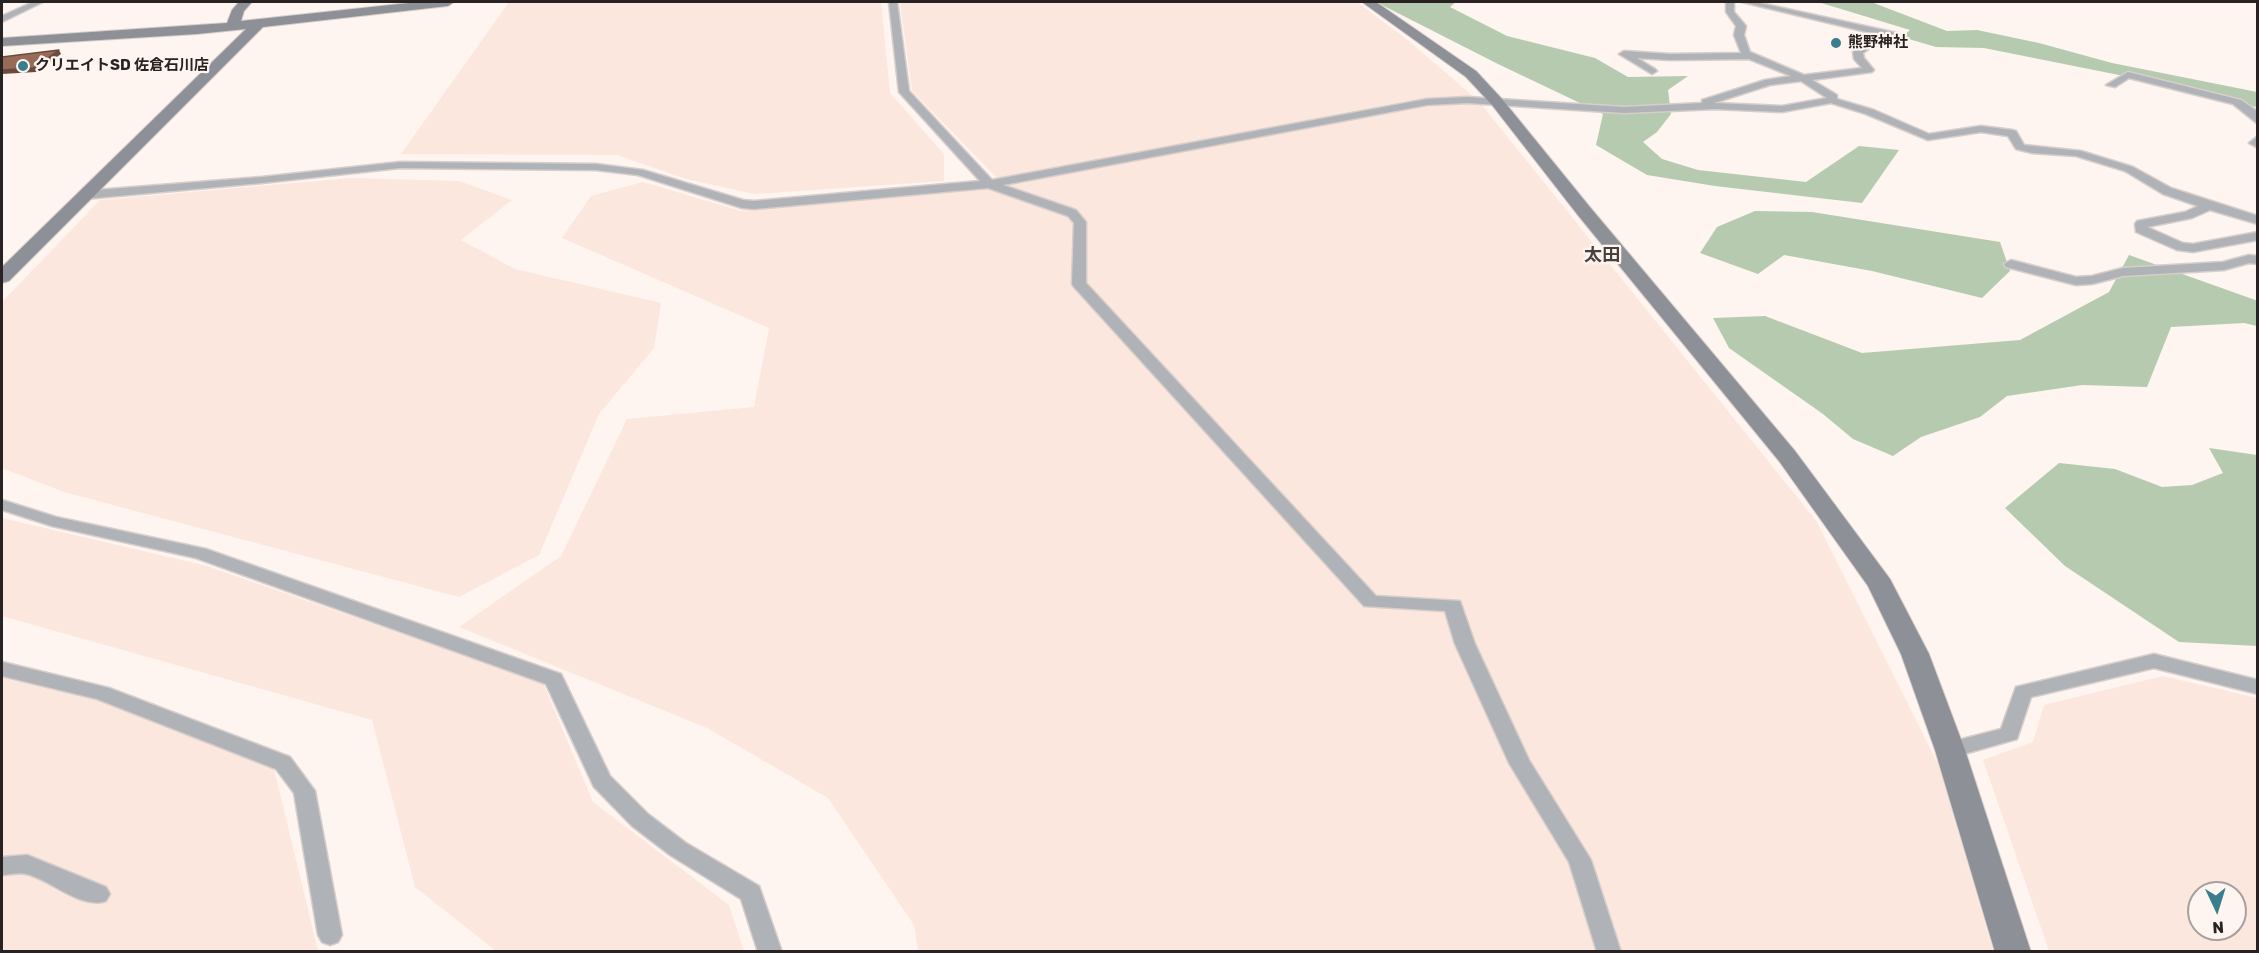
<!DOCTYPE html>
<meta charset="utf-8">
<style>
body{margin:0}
#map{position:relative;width:2259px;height:953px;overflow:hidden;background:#fef4f0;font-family:Rubik,sans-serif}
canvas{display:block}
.frame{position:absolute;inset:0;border:3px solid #282322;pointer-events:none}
.north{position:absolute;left:2187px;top:881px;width:60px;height:60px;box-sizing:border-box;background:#fef4f0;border:2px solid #a8a09e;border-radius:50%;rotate:176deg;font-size:16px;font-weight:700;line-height:24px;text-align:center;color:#282322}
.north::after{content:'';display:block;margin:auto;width:21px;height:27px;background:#3a7d8d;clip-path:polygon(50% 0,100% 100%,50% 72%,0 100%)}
</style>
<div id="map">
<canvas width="2259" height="953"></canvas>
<div class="frame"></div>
<div class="north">N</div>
</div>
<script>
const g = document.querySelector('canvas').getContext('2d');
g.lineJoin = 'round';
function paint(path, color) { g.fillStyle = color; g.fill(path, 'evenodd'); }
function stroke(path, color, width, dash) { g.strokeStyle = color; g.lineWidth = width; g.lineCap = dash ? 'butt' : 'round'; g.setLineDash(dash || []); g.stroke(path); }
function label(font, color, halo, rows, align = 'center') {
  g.font = font + ' Rubik,"Noto Sans JP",sans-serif'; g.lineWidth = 4.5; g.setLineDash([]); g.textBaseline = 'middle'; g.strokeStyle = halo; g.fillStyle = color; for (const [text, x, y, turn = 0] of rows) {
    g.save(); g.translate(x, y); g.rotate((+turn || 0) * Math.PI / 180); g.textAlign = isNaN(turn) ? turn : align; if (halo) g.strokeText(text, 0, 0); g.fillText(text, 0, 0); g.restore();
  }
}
paint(new Path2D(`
 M509 2H881L890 93 944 154V181L755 194 686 179 617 155 401 154Z
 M900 2H1357L1410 42 1474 97 1411 100 998 179 912 91Z
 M1481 104 1817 522 1938 764 1993 951H918L914 925 828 798 707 728 459 627 561 556 627 419 754 407 769 328 562 238 591 196 643 182 741 211 984 188 1376 115 1439 105Z
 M351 178 459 181 512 200 461 240 515 269 661 303 654 348 599 414 539 555 459 597 64 492 2 468V302L100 200Z
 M2 518 207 566 543 683 593 802 729 905 744 951H496L415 887 372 720 2 616Z
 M2163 676 2257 698V951H2049L1983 760 2033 742 2044 705ZM2199 893H2235V929H2199Z
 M2 678 98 700 274 769 318 951 2 952Z`), '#fce7de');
paint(new Path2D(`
 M1376 2H1456L1450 7 1507 36 1595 58 1628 77 1688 76 1668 90 1671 114 1657 132 1643 142 1662 159 1698 170 1806 182 1859 146 1899 150 1862 203 1715 186 1647 175 1596 145 1603 114 1498 64Z
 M1818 2H1871L1947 31 1977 30 2039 43 2112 63 2257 92V107L2222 101 2159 83 1984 48 1936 47 1902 37 1910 30Z
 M1755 211 1812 212 2000 242 2010 271 1982 298 1872 271 1784 255 1758 274 1700 253 1717 227Z
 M2129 255 2258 301 2257 326 2244 323 2171 327 2147 387 2082 385 2007 396 1980 417 1921 437 1893 456 1853 439 1823 414 1729 348 1713 318 1765 316 1862 353 2020 340 2109 292Z
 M2209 448 2257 455V646L2179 642 2065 566 2005 508 2059 463 2115 469 2162 487 2192 485 2223 473Z`), '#b6cab0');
const street = new Path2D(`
 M33 2H43L2 22V16Z
 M889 2H897L909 91 992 180 1427 99 1467 97 1624 107 1702 103V100L1765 80 1791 76 1749 59 1670 60 1637 58 1655 69 1657 71 1652 74 1619 54 1624 51 1670 54 1741 53 1734 35 1736 26 1726 12V2H1734V12L1746 26 1744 35 1750 52 1804 75 1862 68 1854 59 1853 52 1874 36 1879 35 1742 2H1755L1897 33V37L1880 40 1863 53 1864 58 1874 70 1872 72 1812 80 1837 95V99L1874 110 1929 134 1981 126 2012 130 2016 131 2024 145 2081 151 2133 167 2171 188 2258 216V224L2210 210 2192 218 2147 227 2183 243 2193 244 2258 232V240L2193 252 2177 250 2136 232 2135 224 2137 221 2185 212 2198 206 2163 194 2125 171 2076 156 2032 153 2016 149 2008 136 1981 132 1928 140 1866 114 1831 103 1782 112 1715 109 1624 113 1467 103 1427 105 1003 185 1076 210 1086 222V283L1376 596 1460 601 1475 644 1529 760 1591 860 1621 952H1597L1569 862 1509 763 1455 644 1445 611 1364 606 1074 287 1072 284 1074 223 1068 216 988 188 754 209 742 208 638 175 596 170 400 168 262 183 84 199 78 195 84 191 262 177 400 162 596 164 643 170 743 200 754 201 980 181 899 92ZM1801 81 1827 98 1782 106 1714 103 1770 85Z
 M2128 72 2241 100 2257 111 2258 124 2233 104 2129 78 2115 87 2106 85Z
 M2258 136V148L2249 143Z
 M2249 255 2258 256V264L2249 263 2224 270 2123 276 2092 284 2076 285 2006 267 2004 264 2011 260 2076 277 2092 276 2123 268 2223 262Z
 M2 500 56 517 206 549 561 674 610 776 648 814 686 843 759 886 782 952H758L741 899 670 855 632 826 594 787 546 684 196 558 52 526 2 510Z
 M2154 654 2258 680V694L2154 668 2031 697 2017 739 1950 758 1943 756 1940 750 1943 744 2001 729 2016 687Z
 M2 662 109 688 290 757 315 791 342 935 338 942 330 945 322 942 318 935 294 793 276 769 97 699 2 676Z
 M27 855 106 887 110 894 106 901C81 910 50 879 26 874 19 872 9 875 2 875V857Z`);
const secondary = new Path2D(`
 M239 2H252L244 11 241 21 418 2H454L448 6 263 27 9 281 2 283V267L246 29 197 34 2 46V38L227 23 232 10Z
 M1362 2H1376L1476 71 1502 99 1589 206 1795 451 1890 579 1929 654 1965 750 2031 952H1995L1935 750 1901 654 1868 586 1779 461 1577 214 1492 105 1466 77Z`);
stroke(street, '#d7cecb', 3);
stroke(secondary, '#d7cecb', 2);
paint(street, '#afb2b7');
paint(secondary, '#8d9197');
paint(new Path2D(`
 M59 50 61 54 36 72 2 74V70Z`), '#6a4b3e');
const building = new Path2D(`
 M59 50 34 68 2 70V57Z`);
paint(building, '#986b59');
stroke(building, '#6a4b3e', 1.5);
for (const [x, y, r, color] of [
 [1836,43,6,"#3a7d8d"],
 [23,66,6,"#3a7d8d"]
]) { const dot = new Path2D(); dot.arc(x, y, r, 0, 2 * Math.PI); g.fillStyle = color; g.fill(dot); stroke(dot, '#fef4f0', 2); }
label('bold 15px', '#282322', '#fef4f0', [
 ["熊野神社",1848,43],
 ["クリエイトSD 佐倉石川店",35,66]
], 'left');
label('bold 18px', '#493f3b', '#fef4f0', [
 ["太田",1602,256]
]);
</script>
